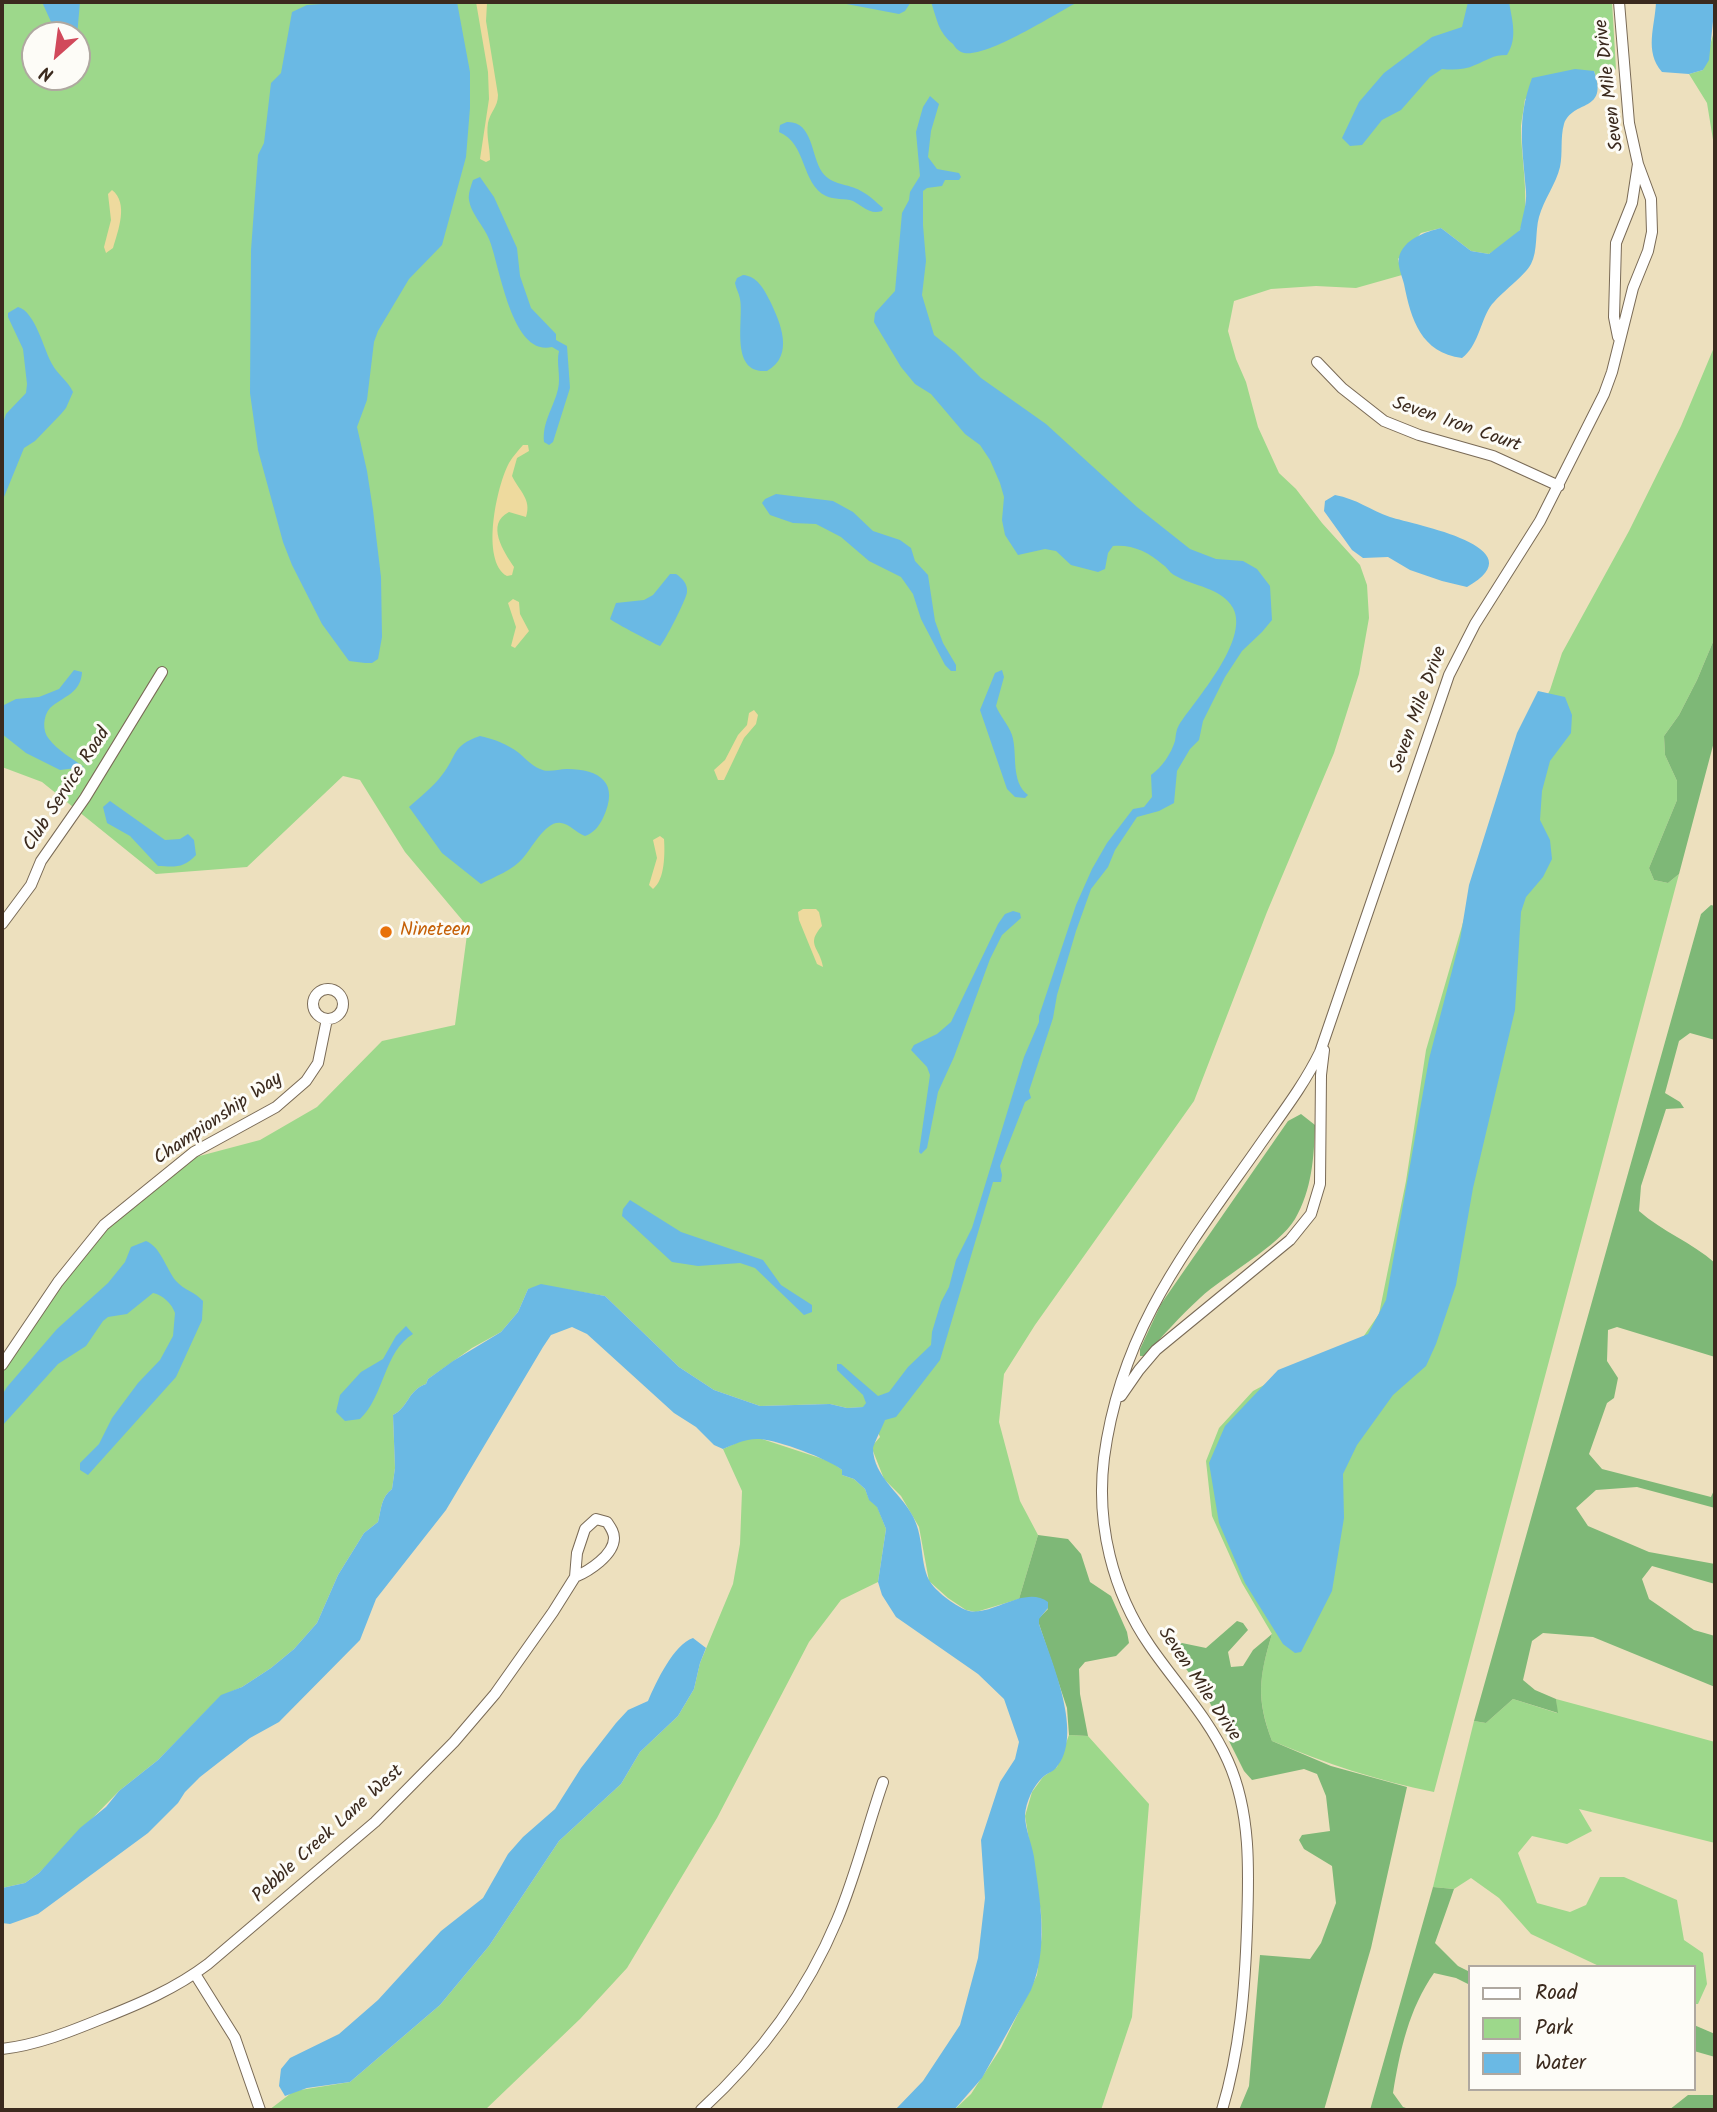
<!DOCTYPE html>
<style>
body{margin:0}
#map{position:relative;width:1717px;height:2112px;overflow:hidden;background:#ede0be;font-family:Kalam,sans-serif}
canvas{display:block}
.frame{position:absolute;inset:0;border:4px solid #3b2a1e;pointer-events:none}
.legend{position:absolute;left:1468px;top:1965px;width:228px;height:126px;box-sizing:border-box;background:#fdfcf7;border:2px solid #afa8a0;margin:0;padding:9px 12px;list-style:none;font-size:21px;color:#3b2a1e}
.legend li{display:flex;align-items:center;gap:14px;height:35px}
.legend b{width:35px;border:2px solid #afa8a0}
.north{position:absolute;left:21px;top:21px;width:70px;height:70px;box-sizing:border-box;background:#fdfcf7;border:2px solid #afa8a0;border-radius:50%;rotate:208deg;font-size:19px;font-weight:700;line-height:28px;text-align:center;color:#3b2a1e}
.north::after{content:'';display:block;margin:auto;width:24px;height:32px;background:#d1495b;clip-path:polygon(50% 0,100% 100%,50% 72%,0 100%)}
</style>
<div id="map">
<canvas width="1717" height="2112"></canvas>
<div class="frame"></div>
<ul class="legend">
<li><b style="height:9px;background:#fff"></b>Road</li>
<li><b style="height:19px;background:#9dd88b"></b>Park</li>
<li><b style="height:19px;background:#6ab9e4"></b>Water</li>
</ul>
<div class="north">N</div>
</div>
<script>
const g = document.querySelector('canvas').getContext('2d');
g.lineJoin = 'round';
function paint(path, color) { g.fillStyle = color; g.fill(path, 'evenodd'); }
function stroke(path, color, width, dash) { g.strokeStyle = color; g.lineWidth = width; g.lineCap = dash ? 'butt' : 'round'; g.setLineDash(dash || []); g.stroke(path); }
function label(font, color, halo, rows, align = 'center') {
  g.font = font + ' Kalam,sans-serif'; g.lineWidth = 6; g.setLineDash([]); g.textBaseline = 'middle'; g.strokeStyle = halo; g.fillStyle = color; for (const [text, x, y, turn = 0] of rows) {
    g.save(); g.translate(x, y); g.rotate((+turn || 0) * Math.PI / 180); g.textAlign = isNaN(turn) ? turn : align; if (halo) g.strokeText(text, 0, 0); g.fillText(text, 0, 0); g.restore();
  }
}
paint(new Path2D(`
 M2 2H1612L1616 69 1598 82 1594 71 1525 99C1524 108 1522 117 1521 126 1520 151 1532 212 1520 230 1513 240 1498 248 1489 254L1471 251 1441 228 1421 233 1398 259 1402 275 1356 288 1316 286 1271 289 1234 301 1228 331 1236 359 1246 382 1258 427 1279 473 1296 489 1322 523 1360 565 1367 585 1369 618 1359 674 1334 753 1267 912 1194 1101 1035 1325 1004 1374 999 1422 1020 1501 1038 1535 1019 1599 976 1612 966 1610 948 1598 929 1581 919 1527 901 1496 884 1479 873 1451V1445L880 1437 866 1404 864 1407 847 1408 830 1404 760 1406 714 1390 679 1367 605 1296 546 1286 528 1289 518 1312 501 1332 472 1348 428 1379 426 1384C408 1390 408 1408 393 1415L395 1468 392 1489C381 1497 381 1510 378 1522L364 1533 338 1575 317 1623 294 1649 271 1668 242 1687 221 1696 158 1760 119 1791 39 1873 25 1883 2 1888V1365L30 1324 92 1245 132 1201 173 1163 260 1140 317 1107 382 1041 455 1025 468 927 405 852 360 780 343 776 247 867 156 874 42 782 2 767ZM35 35H77V77H35Z
 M1715 13V152L1707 103 1689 74 1703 70 1713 35Z
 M1715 345V637L1697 680 1679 715 1664 736 1665 755 1677 781V800L1649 868 1654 880 1668 883 1679 874 1434 1792C1378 1781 1325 1763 1272 1741 1256 1698 1259 1677 1272 1634L1242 1583 1212 1516 1206 1461 1219 1428 1253 1391 1298 1367 1359 1343 1379 1314 1406 1181 1426 1050 1480 864 1523 741 1550 690 1562 653 1629 531 1681 426Z
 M745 1439H762L832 1462 842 1470V1475L854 1479 865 1489 869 1499 877 1506 886 1529 878 1582 841 1600 809 1642 717 1818 627 1968 580 2019 485 2110H269L294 2091 350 2082 440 2005 489 1946 559 1841 621 1784 640 1752 678 1716 694 1689 700 1663 733 1584 740 1544 742 1491 723 1449Z
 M1513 1699 1557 1713 1556 1699 1715 1742V1843L1579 1809 1592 1831 1567 1844 1532 1836 1518 1853 1537 1903 1570 1912 1586 1905 1600 1877H1624L1677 1900 1684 1940 1703 1953 1707 1984 1698 2004H1694V1967H1601L1531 1934 1499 1898 1471 1878 1454 1889 1433 1887 1474 1721 1486 1723Z
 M1069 1735 1088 1736 1149 1804 1132 2017 1101 2110H954L971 2094 1001 2048 1037 1975 1042 1934 1041 1913 1025 1816 1032 1792 1043 1777 1057 1767Z`), '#9dd88b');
paint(new Path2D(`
 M1715 637V738L1679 874 1668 883 1654 880 1649 868 1677 800V781L1665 755 1664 736 1679 715 1697 680Z
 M1711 905 1715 906V1040L1690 1033 1679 1041 1665 1093 1680 1102 1684 1108 1666 1109 1641 1186 1639 1211C1663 1232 1691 1242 1715 1263V1357L1617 1327 1608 1330 1607 1361 1618 1378 1614 1398 1607 1403 1589 1454 1602 1469 1711 1497 1715 1488V1508L1637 1487 1596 1490 1576 1508 1588 1526 1649 1552 1715 1564V1584L1652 1566 1642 1579 1649 1599 1694 1630 1715 1636V1687L1593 1637 1543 1633 1532 1641 1523 1680 1535 1690 1556 1699 1558 1713 1513 1699 1486 1723 1474 1721 1701 914Z
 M1301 1114 1315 1125C1314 1157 1312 1190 1295 1219 1279 1246 1225 1275 1200 1298 1180 1316 1162 1337 1144 1356H1140V1349L1161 1304 1288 1121Z
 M1038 1535 1068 1539 1081 1554 1090 1582 1111 1596 1127 1632 1129 1643 1116 1656 1085 1662 1079 1669 1080 1694 1088 1736 1069 1735 1067 1708 1039 1624V1618L1048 1609 1039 1598 1019 1599Z
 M1237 1621 1243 1623 1248 1630 1228 1652 1231 1667 1243 1666 1253 1650 1272 1634C1259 1677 1256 1699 1272 1741L1331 1766 1407 1787 1371 1948 1324 2110H1239L1249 2086 1260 1955 1310 1959 1321 1943 1336 1903 1332 1866 1304 1849 1299 1840 1302 1835 1330 1831 1326 1796 1317 1774 1304 1769 1252 1780 1244 1771 1208 1699 1176 1655 1174 1647 1182 1643 1206 1648Z
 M1433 1887 1454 1889 1435 1943 1458 1966 1470 1972V1985L1456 1978 1434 1973C1409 2009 1400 2050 1393 2093L1403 2107 1412 2110H1370Z
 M1694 2025 1715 2034V2057L1694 2051Z
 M1688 2095H1715V2110H1669Z`), '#7eb877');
paint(new Path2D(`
 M476 2 487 3 486 21 498 95C498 107 490 112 488 123 486 136 490 147 490 160L486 162 480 159 489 99 488 72Z
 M112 190C129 203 118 231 113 248L106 253 104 247 111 220 108 194Z
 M523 445H528L529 451 517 458 512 476C519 491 532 499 526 517L509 512C485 524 504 552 514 567L512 575 507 576C480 561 497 485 509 463 513 456 518 451 523 445Z
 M513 599 519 602 520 614 529 631 515 648 511 646 516 627 508 603Z
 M754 710 758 715 756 724 744 738 724 780H718L714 770 725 760 738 735 747 725 749 713Z
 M660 836 664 839C665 853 665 880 653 889L649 885 657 858 653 840Z
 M803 909H816L819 912 822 926C805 945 820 947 823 967L817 964 799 920 798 912Z`), '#eeda9e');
paint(new Path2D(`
 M42 2H80L77 36 57 35Z
 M352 2H457L470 72V108L466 157 442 245 409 279 378 331 374 342 367 400 357 427 367 471 373 510 381 577 382 637 378 659 372 663H365L349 661 322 624 292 565 283 542 258 450 250 393 251 250 258 155 264 143 271 83 281 73 292 12 307 5Z
 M836 2H911L905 11 899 14Z
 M931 2H1078C1056 13 981 62 961 52 957 50 955 47 953 44 938 32 937 19 931 2Z
 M1468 2H1509C1512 20 1518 38 1507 55 1492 55 1488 60 1475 65 1465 70 1453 70 1442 69L1430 77 1401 110 1382 120 1362 145 1350 146 1342 138 1359 102 1384 73 1432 37 1462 27Z
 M1656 2H1715L1709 60 1703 70 1689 74 1662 72C1644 51 1655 27 1656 2Z
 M1575 69 1594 71C1609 113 1573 99 1564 124 1560 138 1563 153 1560 167 1556 184 1544 199 1539 217 1535 231 1538 251 1531 264 1525 276 1500 293 1490 307 1480 323 1478 346 1462 358 1421 353 1411 319 1404 284 1402 276 1397 265 1399 257 1404 239 1425 232 1441 228L1471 251 1489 254 1520 230C1522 218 1527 204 1526 192 1523 149 1516 121 1532 78Z
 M930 96 939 104 931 131 928 157 937 169 959 173 961 177 959 180H945L942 186 927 188 923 191V225L926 261 922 295 934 335 955 352 981 378 1046 424 1137 507 1190 549 1216 559 1243 561 1257 569 1270 586 1272 620 1262 632 1242 651 1225 677 1203 721 1199 740 1190 749 1177 771 1174 803 1159 811 1137 817 1115 850 1108 867 1091 889 1076 931 1057 995 1053 1018 1029 1091 1031 1098 1025 1102 1000 1166 1002 1175 1001 1182H993L940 1360 896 1417 885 1420C883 1426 873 1445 873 1449 874 1476 899 1492 911 1513 925 1536 919 1560 929 1580 935 1591 954 1605 966 1610 990 1619 1024 1584 1048 1602V1608L1039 1619V1624C1051 1660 1085 1736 1056 1768 1053 1772 1047 1773 1043 1777 1033 1786 1026 1802 1025 1815 1025 1829 1032 1844 1034 1857 1040 1901 1049 1948 1031 1990L982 2078 954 2110H895L923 2081 960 2025 978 1958 985 1898 981 1840 1000 1782 1015 1759 1019 1742 1004 1699 978 1674 896 1617 882 1595 878 1582 886 1529 877 1507 869 1500 865 1489 854 1479 842 1475V1470C829 1459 777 1440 760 1439 746 1438 735 1444 723 1449L714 1445 696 1427 674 1413 587 1334 572 1327 551 1335 543 1347 446 1510 376 1599 360 1640 279 1722 250 1738 200 1777 185 1792 178 1803 148 1833 38 1914 10 1924 2 1923V1888L25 1883 39 1873 80 1828 106 1807 119 1791 158 1760 221 1695 242 1687 271 1668 294 1649 317 1623 338 1575 364 1533 378 1522C381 1510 381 1497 392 1489L395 1468 393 1415C408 1408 408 1390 426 1384L428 1379 453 1361 501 1332 518 1312 528 1289 541 1284 605 1296 679 1367 714 1390 760 1406 830 1404 847 1408 863 1407 866 1403 863 1395 837 1370V1364H841L878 1396 889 1392 908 1367 931 1345 932 1332 941 1302 949 1287 956 1260 972 1228 1024 1057 1039 1022V1016L1076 905 1092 869 1107 843 1133 809 1144 807 1152 797 1151 775C1162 767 1171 754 1175 741 1176 735 1176 730 1179 725 1195 700 1250 640 1233 608 1221 587 1194 587 1174 575 1169 572 1167 567 1162 564 1149 552 1131 544 1113 546L1108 553 1105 569 1098 572 1071 565 1056 551 1045 549 1018 555 1005 535 1002 520 1004 497 1000 483 990 460 980 445 965 434 931 394 915 384 901 367 874 322 875 313 895 291 902 213 909 200 910 192 920 176 916 132 923 107Z
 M787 122C813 121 811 156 822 172 832 186 848 183 861 191 869 195 876 202 883 208L882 211C869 215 863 206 853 201 845 198 834 200 826 196 801 184 807 143 779 132L780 125Z
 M480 177 494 197 517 248 520 276 531 308 556 334V340L567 346 570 388 553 442 549 445 544 442C542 422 554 407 558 389 561 376 556 363 559 351L552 347C511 357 500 265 489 239 484 226 471 214 469 200 468 194 471 186 473 180Z
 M743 275C757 276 764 289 770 301 780 322 795 355 767 371 729 374 744 321 740 299 739 293 736 289 735 283L737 278Z
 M18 307C35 311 44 350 52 364 58 375 68 381 73 392L66 408 61 414 35 441 24 448 2 502V426L6 414 26 393 27 384 23 349 8 317V313Z
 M776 494 833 501 853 512 873 531 900 540 911 548 915 561 928 575 935 621 943 643 956 665V671H951L945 665 921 619 913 594 901 577 869 561 841 537 816 524 793 523 770 515 762 503 765 499Z
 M1335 495C1357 499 1370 510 1390 517 1415 525 1539 547 1467 587L1442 581 1410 570 1388 557 1363 558 1352 550 1324 511 1325 501Z
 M670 574H676C682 578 688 584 687 592 687 598 664 643 660 646 657 645 613 622 610 619L616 603 644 600 653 595Z
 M74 670 82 672C81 693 64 696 50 708 43 716 42 731 49 739 57 750 73 759 84 767L60 770 26 753 2 734V706L16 699 39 697 59 689Z
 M1002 670 1004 677 996 706C1000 716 1008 724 1012 735 1018 754 1010 781 1028 795L1025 798 1015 797 1007 789 980 710 995 673Z
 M1538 691 1565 697 1572 715 1571 733 1550 761 1542 791 1540 820 1550 840 1552 859 1543 877 1526 897 1521 912 1515 1010 1473 1188 1456 1285 1436 1344 1426 1366 1393 1395 1357 1445 1343 1474 1344 1518 1332 1591 1301 1652 1295 1653 1283 1644 1245 1583 1219 1523 1209 1463 1225 1426 1278 1370 1368 1334 1386 1300 1429 1059 1460 940 1469 885 1517 733Z
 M480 736C494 739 507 744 519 753 526 759 531 765 540 769 548 773 558 769 567 769 600 769 620 783 603 818 599 826 594 833 585 836 576 833 570 824 561 823 546 820 532 848 523 858 513 870 494 877 481 884L442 853 409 807C420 797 433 787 442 775 458 755 451 746 480 736Z
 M110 801 165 840 180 839 188 834 194 840 196 855C184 868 176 867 158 866L130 836 107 823 103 807Z
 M1013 911 1020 913 1021 918 1002 935 990 959 954 1057 938 1092 927 1148 921 1154 919 1152 930 1075 927 1067 911 1050 914 1045 937 1034 951 1022 998 924 1005 914Z
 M630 1200 681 1232 763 1260 781 1285 812 1305V1312L804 1315 755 1268 740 1263 698 1266 672 1262 622 1216 623 1209Z
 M146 1241C161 1247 166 1269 176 1281 184 1290 195 1292 203 1301L202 1320 176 1377 88 1475 80 1470V1463L99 1444 112 1418 138 1383 160 1360 173 1336 175 1313C172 1304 163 1295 153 1293L127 1314 108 1317 103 1321 86 1346 58 1364 2 1426V1395L7 1387 57 1329 108 1283 125 1262 131 1247Z
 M406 1326 413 1334C384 1351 384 1397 360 1419L345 1421 336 1412 340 1395 361 1372 383 1359 396 1336Z
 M693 1638 706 1648 700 1663 694 1689 678 1716 640 1752 621 1784 559 1841 489 1946 440 2005 350 2082 307 2088 285 2096 279 2086 281 2069 290 2058 339 2034 378 2000 441 1931 483 1898 508 1854 523 1837 555 1809 581 1768 616 1723 628 1710 648 1701C656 1682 674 1644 693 1638Z`), '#6ab9e4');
const street = new Path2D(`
 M1618 337 1614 317 1616 243 1632 203 1638 164
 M1317 362 1342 388 1384 421 1419 435 1493 456 1559 486
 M2 924 31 885 41 861 85 798 162 672
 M313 1004a15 15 0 1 1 30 0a15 15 0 1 1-30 0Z
 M2 1365 58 1282 104 1225 194 1152 276 1107 306 1081 318 1063 327 1019
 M1121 1396 1139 1370 1156 1350 1290 1240 1311 1214 1320 1184 1321 1075 1324 1050
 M195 1974 235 2038 260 2110
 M2 2049C37 2045 69 2032 101 2019 139 2004 175 1989 208 1964L375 1822 454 1742 495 1694 553 1612 575 1577 577 1553 585 1529 596 1519 607 1522C611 1528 614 1532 614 1538 614 1555 589 1571 575 1577
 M701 2110C760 2056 806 1994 837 1920 856 1875 867 1828 883 1782
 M1222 2110C1240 2050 1245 1989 1247 1927 1249 1871 1251 1812 1228 1761 1209 1718 1176 1684 1150 1646 1112 1591 1096 1523 1104 1458 1121 1330 1186 1250 1257 1149 1279 1117 1303 1087 1320 1052L1449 675 1475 624 1540 521 1604 394 1612 372 1633 288 1648 251 1652 232 1651 199 1638 164 1629 123 1619 2`);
stroke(street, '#796a56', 12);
stroke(street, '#fff', 10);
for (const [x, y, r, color] of [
 [386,932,7,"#e8710a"]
]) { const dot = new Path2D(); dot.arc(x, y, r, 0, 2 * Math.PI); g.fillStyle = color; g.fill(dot); stroke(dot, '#fdfcf7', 2.5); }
label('19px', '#3b2a1e', '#fdfcf7', [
 ["Seven Mile Drive",1611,85,-97],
 ["Seven Iron Court",1456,426,19],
 ["Seven Mile Drive",1420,710,-70],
 ["Club Service Road",68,790,-57],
 ["Championship Way",219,1120,-34],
 ["Seven Mile Drive",1198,1685,56],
 ["Pebble Creek Lane West",329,1835,-42]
]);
label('19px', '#c56008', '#fdfcf7', [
 ["Nineteen",400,932]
], 'left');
</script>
